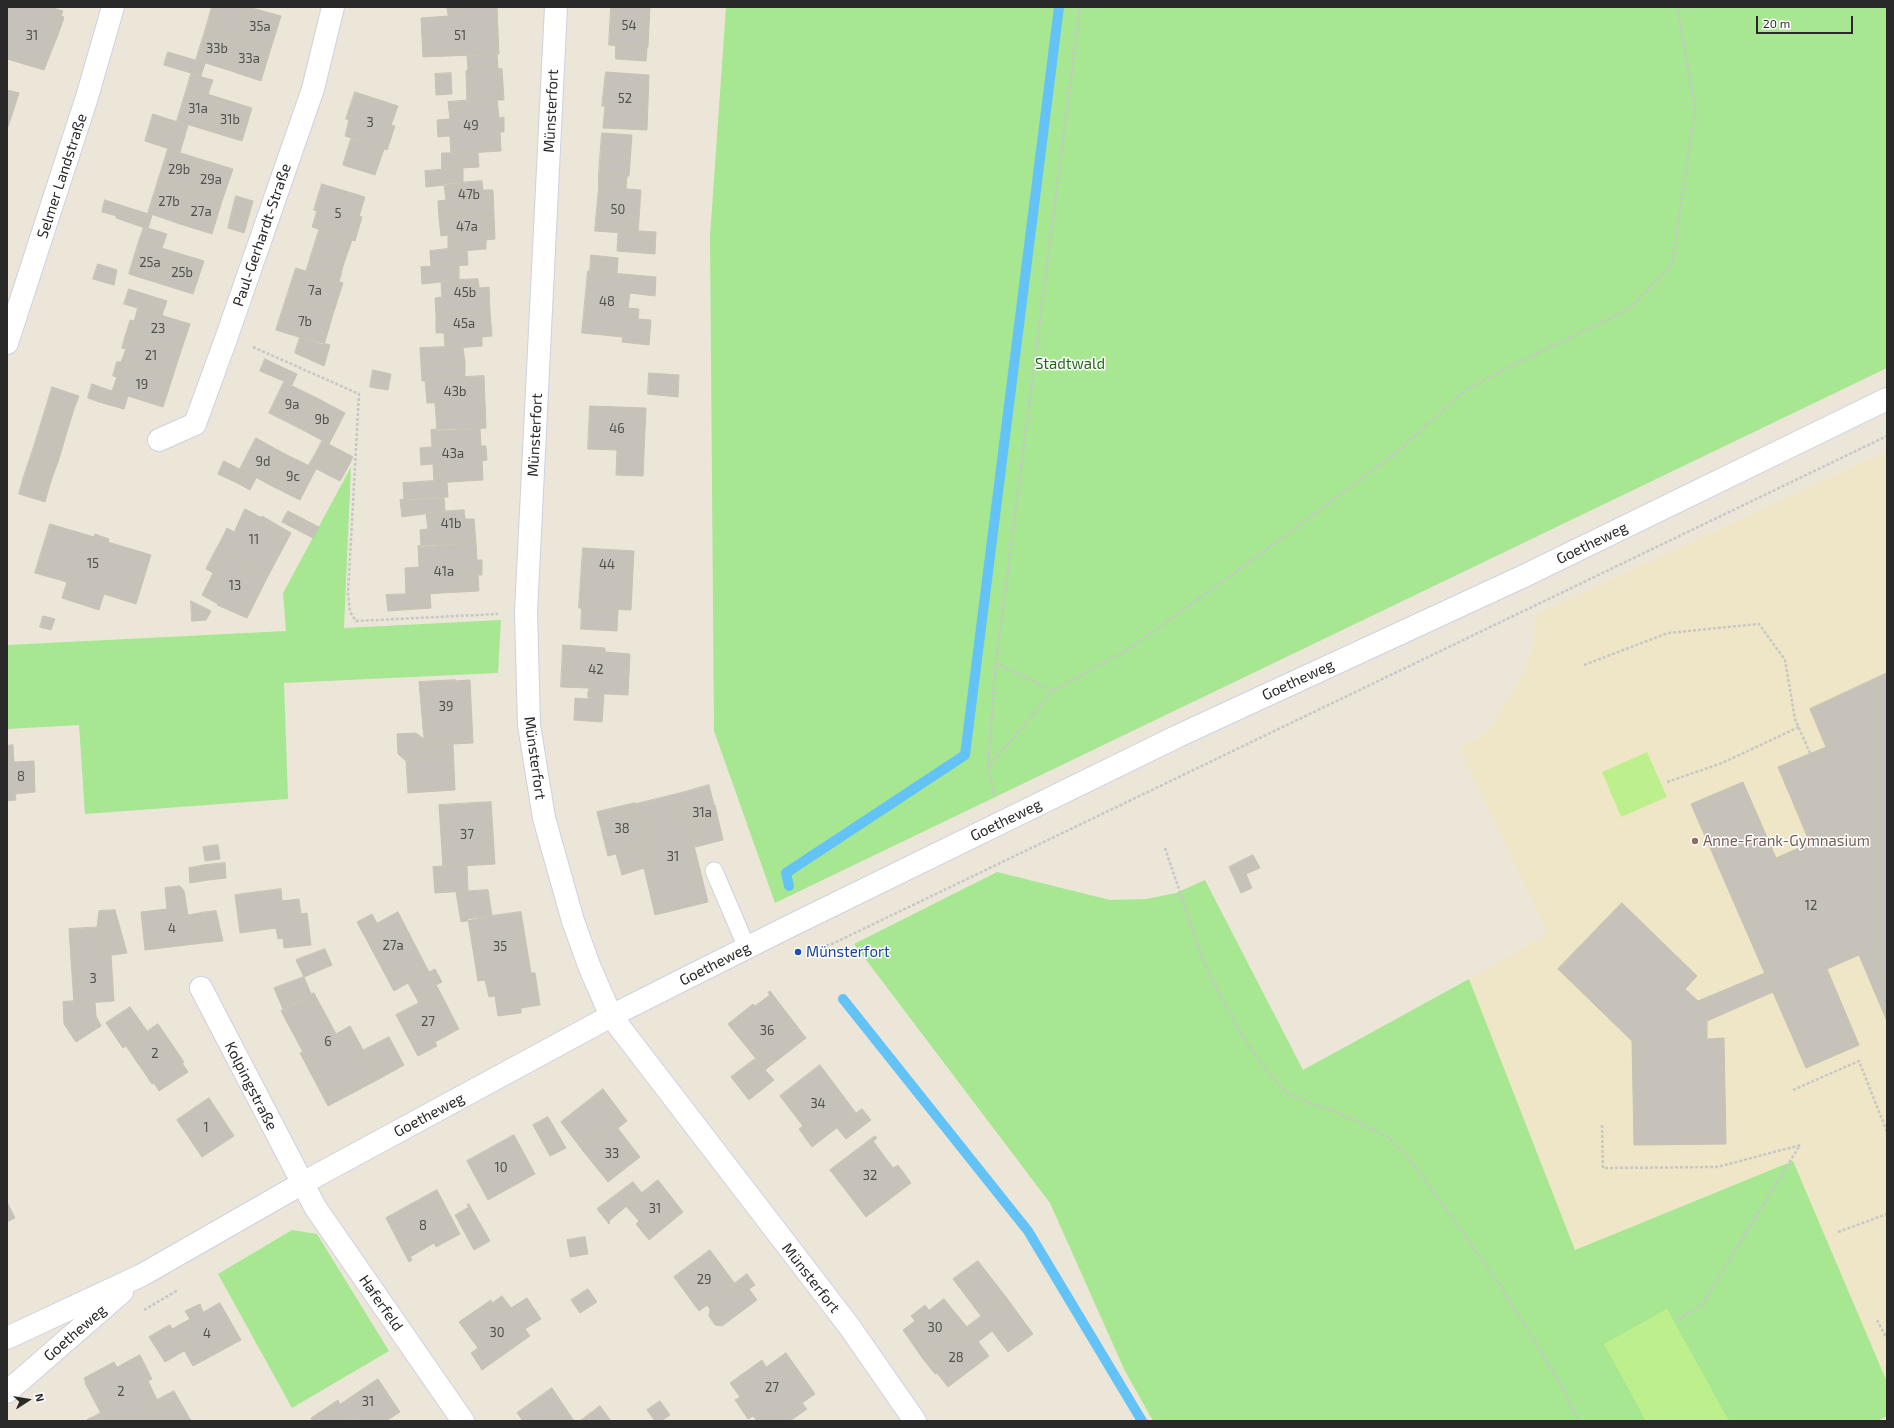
<!DOCTYPE html>
<meta charset="utf-8">
<style>
body{margin:0}
#map{position:relative;width:1894px;height:1428px;overflow:hidden;background:#ece6d9;font-family:"Exo 2",sans-serif}
canvas{display:block}
.frame{position:absolute;inset:0;border:8px solid #292929;pointer-events:none}
.north{position:absolute;left:8px;top:1380px;width:40px;height:40px;-webkit-text-stroke:3px #fff;paint-order:stroke;rotate:78deg;font-size:11px;font-weight:700;line-height:16px;text-align:center;color:#292929}
.north::after{content:'';display:block;margin:auto;width:14px;height:18px;background:#292929;clip-path:polygon(50% 0,100% 100%,50% 72%,0 100%)}
.scale{position:absolute;left:1756px;top:16px;width:97px;height:18px;box-sizing:border-box;border:2px solid #292929;border-top:0;padding-left:5px;font-size:12px;line-height:14px;white-space:nowrap;color:#292929;-webkit-text-stroke:3px #fff;paint-order:stroke}
</style>
<div id="map">
<canvas width="1894" height="1428"></canvas>
<div class="frame"></div>
<div class="north">N</div>
<div class="scale">20 m</div>
</div>
<script>
const g = document.querySelector('canvas').getContext('2d');
g.lineJoin = 'round';
function paint(path, color) { g.fillStyle = color; g.fill(path, 'evenodd'); }
function stroke(path, color, width, dash) { g.strokeStyle = color; g.lineWidth = width; g.lineCap = dash ? 'butt' : 'round'; g.setLineDash(dash || []); g.stroke(path); }
function label(font, color, halo, rows, align = 'center') {
  g.font = font + ' "Exo 2",sans-serif'; g.lineWidth = 3; g.setLineDash([]); g.textBaseline = 'middle'; g.strokeStyle = halo; g.fillStyle = color; for (const [text, x, y, turn = 0] of rows) {
    g.save(); g.translate(x, y); g.rotate((+turn || 0) * Math.PI / 180); g.textAlign = isNaN(turn) ? turn : align; if (halo) g.strokeText(text, 0, 0); g.fillText(text, 0, 0); g.restore();
  }
}
paint(new Path2D(`
 M1887 451V1382L1793 1161 1575 1250 1469 979 1548 934 1459 748 1487 733 1523 674 1534 643 1535 615Z`), '#efe6c7');
paint(new Path2D(`
 M726 7H1887V368L775 903 714 731 710 236Z
 M351 467 344 628 501 620 498 673 284 683 288 799 85 814 79 725 7 729V645L286 631 283 593Z
 M997 872 1110 900 1146 899 1176 893 1205 880 1303 1070 1469 979 1575 1250 1793 1161 1887 1382V1416L1878 1421H1153L1124 1369 1050 1203 854 944Z
 M292 1230 317 1234 389 1351 292 1408 218 1274Z`), '#a7e791');
paint(new Path2D(`
 M1647 752 1667 797 1621 817 1602 772Z
 M1667 1309 1729 1421H1646L1604 1344Z`), '#bdf08c');
stroke(new Path2D(`
 M789 886 786 873 965 755 1059 7
 M843 999 1028 1231 1142 1421`), '#63c3f7', 10);
const building = new Path2D(`
 M7 7H51L63 11 61 16 64 17 59 32 44 70 7 59Z
 M212 7H248L238 38 206 28Z
 M248 7 281 16 271 48 238 38Z
 M447 7H497L499 54 423 57 421 18 448 16Z
 M611 7H650L648 47 609 45Z
 M206 28 238 38 228 70 196 60Z
 M238 38 271 48 261 81 228 70Z
 M616 45 647 47 646 61 616 59Z
 M168 52 205 63 201 76 164 65Z
 M497 54 498 69 468 71 467 56Z
 M502 69 504 100H498L497 98 467 100 466 71Z
 M606 72 649 75 647 130 603 128 605 106H602Z
 M451 73 452 94 436 95 435 74Z
 M191 74 213 80 208 94 187 88Z
 M187 88 220 98 209 131 177 121Z
 M7 90 19 93 8 127H7Z
 M355 92 398 106 391 125 395 126 387 150 345 136 349 120 346 119Z
 M220 98 252 108 242 141 209 131Z
 M497 98 499 118 504 117V132H500L501 151 451 154 450 136 438 137 437 120 450 119 448 102Z
 M153 114 165 118 161 131 149 128Z
 M165 118 188 125 184 139 161 131Z
 M149 128 161 131 157 145 145 141Z
 M161 131 184 139 180 152 157 145Z
 M602 133 632 135 629 176 599 174Z
 M351 139 384 149 375 175 343 165Z
 M168 149 200 159 190 191 158 181Z
 M442 153H478L479 167 442 169Z
 M200 159 233 169 222 201 190 191Z
 M463 168V183L426 187 425 171Z
 M599 174 627 176 626 189 599 187Z
 M158 181 190 191 180 224 148 213Z
 M482 181 483 190H493L494 214 439 218 438 201 446 200 444 184Z
 M322 184 365 197 359 216 362 217 355 241 312 227 317 211 314 210Z
 M599 187 641 190 638 234 595 231Z
 M190 191 222 201 212 234 180 224Z
 M236 196 253 201 244 233 228 228Z
 M105 200 120 205 117 216 102 212Z
 M120 205 152 215 148 229 116 218Z
 M494 214 495 239 486 240V249L448 252V235L441 236 439 218Z
 M144 227 167 234 162 248 139 241Z
 M319 230 352 240 343 266 311 256Z
 M638 231 656 232 655 254 617 251 618 233 638 234Z
 M139 241 171 251 161 284 129 274Z
 M448 249V252L467 250 468 265 431 267 430 251Z
 M171 251 204 261 193 294 161 284Z
 M591 255 618 258 617 273 590 271Z
 M311 256 343 266 339 282 306 272Z
 M98 264 117 270 114 285 93 279Z
 M459 266V280L422 284 421 267Z
 M296 268 343 283 333 314 286 299Z
 M588 271 656 277 655 296 630 293 628 308 639 309 638 319 651 320 649 345 622 342 623 337 582 333Z
 M478 279 479 288 489 287 490 312 436 316 435 298 442 297 441 281Z
 M129 289 167 301 162 315 124 304Z
 M286 299 333 314 324 345 276 330Z
 M138 308 190 324 181 351 126 334 130 320 134 321Z
 M490 312 492 336 482 337V346L445 349 444 333H436V316Z
 M126 334 181 351 172 379 117 362H121L126 349 122 348Z
 M300 337 330 345 324 366 295 353Z
 M444 347 445 349 463 348 465 362 421 365 420 348Z
 M265 359 286 369 281 380 260 371Z
 M117 362 172 379 163 407 112 391 117 377 113 376Z
 M465 362V377L425 379V381H422L421 365Z
 M286 369 297 374 292 385 281 380Z
 M373 370 391 374 388 390 370 387Z
 M649 373 679 375 678 397 648 394Z
 M484 376 486 428 437 431 435 403H427L425 379Z
 M284 382 315 397 299 428 269 413Z
 M92 384 103 388 99 402 88 398Z
 M52 387 79 396 74 409 48 401Z
 M103 388 128 396 124 409 99 402Z
 M315 397 345 413 329 444 299 428Z
 M48 401 74 409 70 422 44 414Z
 M590 406 646 408 643 476 616 475 617 450 588 449Z
 M44 414 70 422 66 435 40 427Z
 M40 427 66 435 62 449 36 440Z
 M480 428 481 446H486L487 460 482 461 483 480 434 483 433 464 421 465 420 448 432 447 431 430Z
 M256 438 285 454 270 485 240 469Z
 M36 440 62 449 58 462 32 453Z
 M322 441 342 451 336 463 316 453Z
 M342 451 353 457 347 469 336 463Z
 M32 453 58 462 53 475 27 467Z
 M316 453 336 463 330 476 309 465Z
 M285 454 316 469 300 500 270 485Z
 M224 461 245 472 239 484 218 474Z
 M336 463 347 469 340 481 330 476Z
 M27 467 53 475 49 488 23 480Z
 M245 472 256 478 250 490 239 484Z
 M23 480 49 488 45 502 19 494Z
 M433 481 434 483 447 482 448 497 404 499 403 483Z
 M444 498 445 511 402 517 400 500Z
 M245 509 262 518V516L291 533 268 576 217 548 227 528 234 532Z
 M464 510 465 519H474L476 543 421 547 420 530 428 529 426 513Z
 M288 511 319 527 313 538 282 522Z
 M50 524 94 537 95 534 109 539 108 542 151 555 136 604 104 594 99 610 62 598 67 582 35 573Z
 M476 543 477 560H482V575H478L479 591 406 595 405 568 419 567 418 546Z
 M217 548 268 576 247 618 217 605 218 604 202 595 213 573 206 569Z
 M583 548 634 551 631 610 579 608Z
 M407 594 406 595 430 594 431 608 388 611 386 595Z
 M191 601 211 611 206 620 192 621Z
 M582 608 618 610 617 631 581 629Z
 M43 616 55 619 51 630 40 627Z
 M563 645 605 648V652L630 654 628 695 588 693 589 688 561 687Z
 M1887 673V1021L1859 955 1827 969 1859 1045 1806 1068 1691 804 1743 782 1776 858 1810 843 1778 767 1826 747 1810 709Z
 M455 680 454 681 470 680 473 743 431 745 432 758 406 761 398 754 397 734 416 733 424 739 419 682Z
 M588 693 604 694 602 722 574 720 575 698 588 699Z
 M453 744 455 790 408 793 406 760 432 758 431 745Z
 M13 745 14 762 34 761 35 792 15 794 16 800 7 801V746Z
 M709 785 714 805H715L723 840 695 847 681 793Z
 M681 793 708 902 655 915 644 868 651 866 636 804Z
 M491 802 495 864 443 867 439 805Z
 M635 803 646 846 608 856 597 812Z
 M218 845 220 859 205 861 203 847Z
 M646 846 651 866 622 875 616 854Z
 M1253 855 1260 868 1246 874 1252 888 1241 893 1229 867Z
 M225 863 226 878 208 880 206 865Z
 M206 865 208 880 190 883 189 868Z
 M443 866H467L468 891 435 893 433 867Z
 M180 886 184 891 188 915 200 913 203 943 145 950 141 912 167 909 165 888Z
 M281 889 282 901 299 899 301 914 307 913 311 945 284 948 283 938 278 939 276 928 240 933 235 895Z
 M488 890 492 916 461 922 456 892Z
 M1622 903 1697 976 1685 989 1698 1001 1765 973 1773 992 1707 1021V1039L1724 1038 1726 1144 1634 1145 1632 1041 1558 969Z
 M115 910 127 953 105 956 103 927H97L99 911Z
 M216 911 223 941 203 943 200 913Z
 M398 912 429 972 435 969 442 982 436 985 440 992 419 1003 408 983 394 991 357 922 372 914 377 923Z
 M521 912 531 973H535L540 1005 521 1008V1013L498 1016 495 996 489 997 485 980 478 981 468 919Z
 M103 927 105 956 111 955 114 1001 74 1004 69 929Z
 M325 949 332 965 304 977 296 960Z
 M304 977 311 994 283 1009 274 988Z
 M770 991 806 1038 765 1070 728 1024 753 1004 755 1006 770 995 768 993Z
 M440 992 459 1029 435 1042 437 1046 418 1056 396 1015Z
 M314 993 336 1034 350 1026 379 1079 328 1106 300 1053 303 1052 281 1011Z
 M74 1001V1004L95 1002 96 1016 101 1026 76 1042 64 1024 63 1002Z
 M130 1007 147 1031 123 1048 106 1023Z
 M158 1024 184 1062 182 1063 188 1072 159 1091 154 1083 152 1084 126 1046Z
 M389 1037 404 1065 379 1079 364 1050Z
 M755 1059 774 1080 749 1100 731 1077Z
 M820 1065 856 1113 812 1147 799 1129 803 1126 780 1096Z
 M603 1089 627 1121 618 1128 616 1126 583 1151 561 1122Z
 M209 1098 234 1136 202 1157 177 1120Z
 M862 1109 871 1120 846 1139 837 1128Z
 M548 1117 566 1148 550 1156 533 1125Z
 M616 1126 640 1157 608 1182 583 1151Z
 M514 1135 535 1174 488 1200 467 1161Z
 M875 1136 877 1138 873 1141 893 1168 898 1165 911 1183 866 1217 830 1170Z
 M658 1180 683 1212 649 1240 636 1224 639 1221 626 1206Z
 M633 1182 642 1193 609 1221 610 1223 609 1224 597 1209Z
 M437 1190 460 1234 436 1247 434 1243 410 1257 412 1260 409 1262 386 1218Z
 M7 1202 15 1218 7 1222Z
 M469 1204 490 1241 474 1250 455 1215 469 1207 467 1205Z
 M585 1237 588 1254 570 1257 567 1240Z
 M710 1250 735 1284 699 1311 674 1277Z
 M978 1261 1006 1297 981 1316 953 1279Z
 M747 1274 755 1285 749 1289 757 1300 722 1326 715 1325 709 1316 710 1309 707 1305Z
 M588 1289 597 1302 580 1313 571 1300Z
 M502 1296 511 1308 527 1298 541 1319 525 1329 530 1336 482 1370 471 1353 478 1348 459 1322 491 1300 492 1303Z
 M1006 1297 1033 1334 1008 1352 992 1331 978 1342 967 1327Z
 M944 1299 967 1327 923 1359 903 1330 915 1321 911 1316 925 1305 929 1310Z
 M220 1303 241 1340 193 1366 172 1329 190 1319 185 1311 200 1304 203 1312Z
 M170 1325 184 1351 165 1362 149 1337Z
 M967 1327 989 1356 948 1387 937 1373 935 1374 923 1359Z
 M786 1353 815 1394 802 1403 807 1409 790 1421H757L753 1416 748 1419 735 1400 740 1397 730 1383 762 1360 766 1367Z
 M140 1355 152 1379 148 1381 161 1408 136 1421H105L85 1383H86L84 1378 114 1362 117 1367Z
 M378 1379 400 1412 386 1421H354L353 1419 350 1421H313L311 1418 338 1400 340 1404Z
 M552 1388 574 1421H523L517 1413Z
 M174 1391 191 1421H136L161 1408 157 1400Z
 M660 1401 670 1415 661 1421H655L647 1410Z
 M600 1406 611 1421H580Z
 M101 1413 105 1421H85Z`);
paint(building, '#c7c2b9');
stroke(building, '#c7c2b3', 1);
const service = new Path2D(`
 M714 871 747 948`);
const minor = new Path2D(`
 M556 7 526 612 529 725 544 818 573 921 590 968 611 1016 849 1326 915 1421
 M159 440 195 424 227 336 313 89 333 7
 M201 988 315 1207 463 1421`);
const tertiary = new Path2D(`
 M7 1338 142 1275 301 1184 611 1016 786 928 1178 736 1524 576 1887 399
 M7 1392 122 1292`);
const secondary = new Path2D(`
 M7 343 87 97 113 7`);
stroke(service, '#ced0e3', 19);
stroke(minor, '#ced0e3', 24);
stroke(tertiary, '#ced0e3', 24);
stroke(secondary, '#ced0e3', 24);
stroke(new Path2D(`
 M253 347 359 394 348 594 350 612 356 621 498 614
 M996 663 1052 691 1132 647 1285 536 1397 452 1464 391 1507 368 1629 309 1672 265 1695 108 1677 7
 M1584 665 1668 633 1759 624 1785 660 1795 719 1810 753
 M988 768 1052 691
 M1667 782 1722 763 1799 727
 M994 794 988 768 996 663 1080 7
 M1165 848 1203 960 1220 995 1245 1040 1267 1071 1287 1093 1309 1103 1337 1112 1388 1137 1415 1166 1500 1285 1559 1381 1579 1421
 M807 951 832 944 1887 436
 M1793 1090 1859 1061 1887 1132
 M1602 1125 1603 1168 1717 1167 1801 1145
 M1838 1232 1887 1214
 M144 1310 178 1290
 M1678 1319 1701 1306 1800 1145
 M1877 1320 1887 1339`), '#c7c7c7', 2.5, [3, 2]);
stroke(service, '#fff', 17);
stroke(minor, '#fff', 22);
stroke(tertiary, '#fff', 22);
stroke(secondary, '#fff', 22);
for (const [x, y, r, color] of [
 [1695,841,4,"#8d6e63"],
 [798,952,4,"#1a4fb4"]
]) { const dot = new Path2D(); dot.arc(x, y, r, 0, 2 * Math.PI); g.fillStyle = color; g.fill(dot); stroke(dot, '#fff', 1.5); }
label('13px', '#504f4d', null, [
 ["54",629,26],
 ["35a",260,27],
 ["31",32,36],
 ["51",460,36],
 ["33b",217,49],
 ["33a",249,59],
 ["52",625,99],
 ["31a",198,109],
 ["31b",230,120],
 ["3",370,123],
 ["49",471,126],
 ["29b",179,170],
 ["29a",211,180],
 ["47b",469,195],
 ["27b",169,202],
 ["50",618,210],
 ["27a",201,212],
 ["5",338,214],
 ["47a",467,227],
 ["25a",150,263],
 ["25b",182,273],
 ["7a",315,291],
 ["45b",465,293],
 ["48",607,302],
 ["7b",305,322],
 ["45a",464,324],
 ["23",158,329],
 ["21",151,356],
 ["19",142,385],
 ["43b",455,392],
 ["9a",292,405],
 ["9b",322,420],
 ["46",617,429],
 ["43a",453,454],
 ["9d",263,462],
 ["9c",293,477],
 ["41b",451,524],
 ["11",254,540],
 ["15",93,564],
 ["44",607,565],
 ["41a",444,572],
 ["13",235,586],
 ["42",596,670],
 ["39",446,707],
 ["8",21,777],
 ["31a",702,813],
 ["38",622,829],
 ["37",467,835],
 ["31",673,857],
 ["12",1811,906],
 ["4",172,929],
 ["27a",393,946],
 ["35",500,947],
 ["3",93,979],
 ["27",428,1022],
 ["36",767,1031],
 ["6",328,1042],
 ["2",155,1054],
 ["34",818,1104],
 ["1",206,1128],
 ["33",612,1154],
 ["10",501,1168],
 ["32",870,1176],
 ["31",655,1209],
 ["8",423,1226],
 ["29",704,1280],
 ["30",935,1328],
 ["30",497,1333],
 ["4",207,1334],
 ["28",956,1358],
 ["27",772,1388],
 ["2",121,1392],
 ["31",368,1402]
]);
label('15px', '#292929', '#fff', [
 ["Münsterfort",551,111,-87],
 ["Selmer Landstraße",62,176,-72],
 ["Paul-Gerhardt-Straße",262,235,-71],
 ["Münsterfort",535,435,-87],
 ["Goetheweg",1592,543,-26],
 ["Goetheweg",1298,680,-25],
 ["Münsterfort",535,758,82],
 ["Goetheweg",1006,820,-26],
 ["Goetheweg",715,964,-27],
 ["Kolpingstraße",251,1086,63],
 ["Goetheweg",429,1115,-28],
 ["Münsterfort",811,1278,52],
 ["Haferfeld",381,1303,55],
 ["Goetheweg",75,1333,-41]
]);
label('15px', '#1f6a14', '#fff', [
 ["Stadtwald",1070,364]
]);
label('15px', '#785e54', '#fff', [
 ["Anne-Frank-Gymnasium",1703,841]
], 'left');
label('15px', '#164399', '#fff', [
 ["Münsterfort",806,952]
], 'left');
</script>
